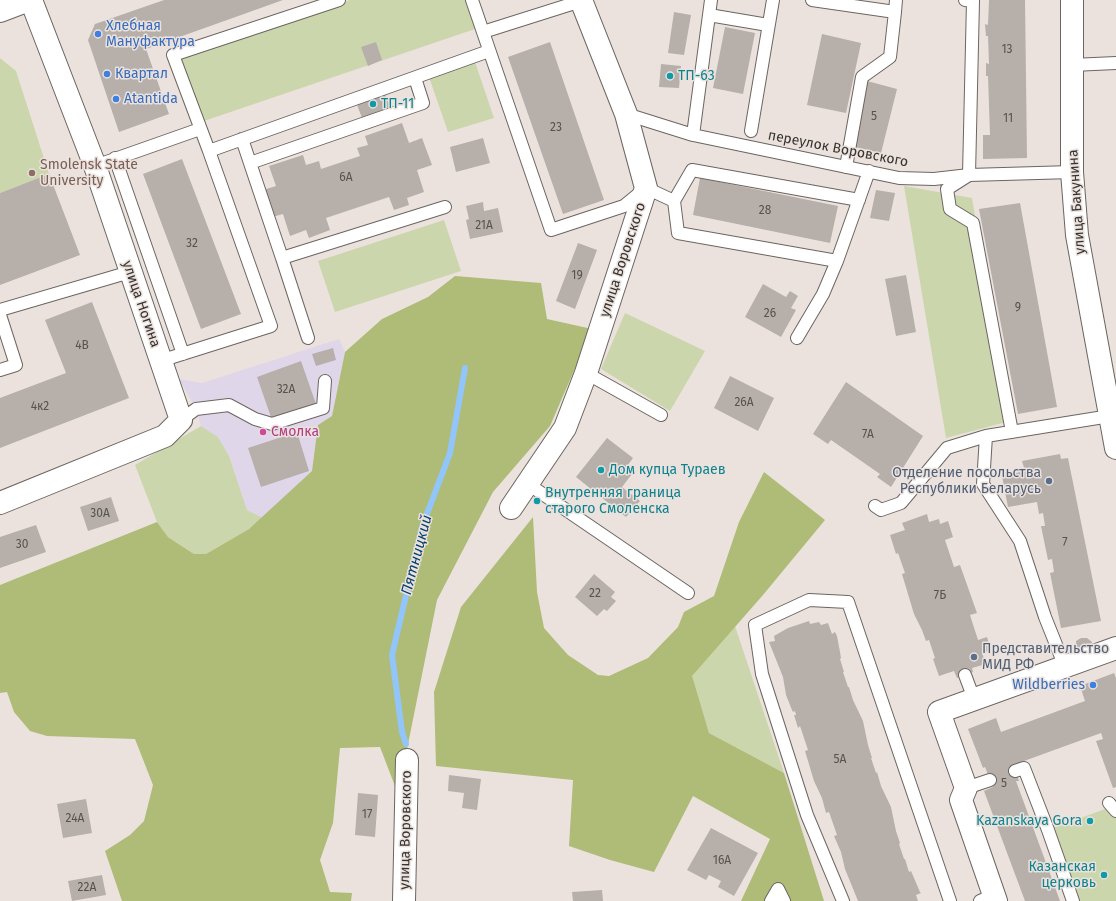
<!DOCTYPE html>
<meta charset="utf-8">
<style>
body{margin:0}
canvas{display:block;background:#ebe2dd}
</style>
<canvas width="1116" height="901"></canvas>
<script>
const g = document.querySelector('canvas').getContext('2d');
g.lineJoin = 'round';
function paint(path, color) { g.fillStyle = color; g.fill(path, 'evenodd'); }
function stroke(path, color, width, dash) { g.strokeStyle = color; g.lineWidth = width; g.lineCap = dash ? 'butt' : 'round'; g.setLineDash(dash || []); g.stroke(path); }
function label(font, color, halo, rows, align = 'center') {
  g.font = font + ' "Fira Sans",sans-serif'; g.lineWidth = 3; g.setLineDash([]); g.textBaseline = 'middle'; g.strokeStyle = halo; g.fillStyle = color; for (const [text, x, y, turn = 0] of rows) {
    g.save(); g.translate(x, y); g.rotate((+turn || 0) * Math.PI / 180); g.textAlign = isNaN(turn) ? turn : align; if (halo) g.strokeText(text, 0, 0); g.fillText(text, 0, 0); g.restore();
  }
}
paint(new Path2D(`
 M339 339 345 352 332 416 318 426 312 471 263 518 247 510 229 456 218 437 201 426 196 409 179 379 202 383Z`), '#e0d6ea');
paint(new Path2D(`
 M350 0H469L478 28 204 121 181 58Z
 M0 58 16 71 49 174 0 193Z
 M475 62 494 118 448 132 429 77Z
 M904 186 972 198 1010 421 946 438Z
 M444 220 461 271 335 312 318 261Z
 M625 313 705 351 670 411 601 369Z
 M201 426 218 437 229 456 247 510 263 518 249 529 206 554H194L168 537 157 522 135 465Z
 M735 626 784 773 709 733 691 676Z
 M1105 809 1116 816V901H1073L1048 830Z`), '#ccd6ac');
paint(new Path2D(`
 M455 276 541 283 547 319 592 329 550 426 493 492 437 600 398 794 380 747 340 748 333 823 320 860 330 892 352 893 351 901H122L105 851 130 835 144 821 153 785 135 739 47 736 30 731 14 712 7 692 0 693V585L157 522 168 537 177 543 194 554H206L249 529 312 471 318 425 332 416 345 352 382 319 428 297Z
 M764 472 825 520 763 595 692 676 709 733 784 773 824 901H741L770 839 693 796 654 872 610 860 569 846 573 780 436 766 434 692 461 607 533 517 537 592 544 628 568 655 598 675 609 676 648 658 678 627 684 612 714 596 739 522Z`), '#aebc77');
stroke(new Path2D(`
 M406 744 402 732 392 655 422 527 450 453 465 368`), '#92c6fb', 6);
paint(new Path2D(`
 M164 0H283L146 49 169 114 119 132 88 40 95 24Z
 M989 0H1025L1027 158 983 159V135H990L988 76H986V63L989 64 988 36H986L985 24 988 25Z
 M674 12 691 15 684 55 668 53Z
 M725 27 755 33 743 94 713 88Z
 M822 34 861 43 846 113 807 105Z
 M376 42 382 60 368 66 361 47Z
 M550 42 604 200 563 214 508 57Z
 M661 64 681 66 679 88 659 87Z
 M867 81 897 89 881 153 851 146Z
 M384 91 390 107 362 118 356 102Z
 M402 123 409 143 422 138 432 165 417 170 424 192 407 198 409 205 394 210 389 197 326 218 330 230 309 238 306 230 290 236 283 214 272 217 263 190 276 186 269 166 303 155 306 165 319 161 321 169 360 156 357 148 368 145 365 136Z
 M483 138 490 163 456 172 450 147Z
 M182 159 241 314 201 329 143 174Z
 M49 174 80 255 0 285V193Z
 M700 178 838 206 830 243 693 215Z
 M876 190 895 193 889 221 870 218Z
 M483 202 484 211 498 208 503 232 470 239 466 220 469 219 466 206Z
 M1020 203 1057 407 1018 414 979 209Z
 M578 243 597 250 575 309 556 301Z
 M906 275 916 332 896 336 885 279Z
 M763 284 786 297 790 291 798 296 791 308 796 310 781 337 745 317Z
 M92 302 129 398 0 448V398L66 373 45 320Z
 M333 348 336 360 316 366 312 354Z
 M301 361 316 404 272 420 257 377Z
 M730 376 774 398 758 431 714 408Z
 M846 382 923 436 891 487 877 477 880 474 831 440 828 444 813 434Z
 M297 432 309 471 261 487 248 448Z
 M607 438 633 458 625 469 632 474 622 487 640 501 626 517 576 477Z
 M1060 454 1061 459 1068 458 1101 621 1061 628 1050 573 1054 572 1052 559 1048 560 1041 526H1045L1043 513 1039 514 1037 502 1008 507 1002 476 1025 471 1022 461Z
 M111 497 119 521 88 531 80 507Z
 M927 514 929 522 939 519 940 524 948 521 953 537 945 540 954 567 960 565 977 613 970 615 978 640 987 637 991 650 982 653 986 664 972 668 973 672 957 678 954 671 939 676 933 659 935 658 929 640 926 641 922 630 914 614 902 574 905 573 898 553 896 554 890 535 905 530 902 523Z
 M36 525 46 552 0 568V537Z
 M594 574 615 592 611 597 616 601 607 611 604 609 597 616 575 597Z
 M809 621 810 624 819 622 821 625 828 623 832 634 835 632 837 636 840 652 841 658 840 659 844 672H843L848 687H849L853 700 863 721 868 745 872 758H871L876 773 877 772 881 786 891 807 896 831 900 843 899 844 904 859H905L909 872 911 871 920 892 921 893 916 895 918 901H858L845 869 841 852 834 836 837 835 829 812 826 813 822 798 814 781 805 751 808 750 800 726 798 728 794 715H796L795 711 793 712 792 710 786 695 783 677 769 642 775 641 774 636 788 628Z
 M1081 638H1087L1092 642 1091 649 1079 652 1076 646V641Z
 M1114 673 1116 678V787L1113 788 1096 741 1103 739 1101 733 1013 765 1019 781H1016L1060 901H1025L984 791 993 787 985 767 983 768 968 729 996 718 1001 732 1085 701 1080 686Z
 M449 775 481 779 477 810 462 808 464 793 448 791Z
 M358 793 378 795 375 837 355 835Z
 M86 799 92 833 63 838 57 804Z
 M711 828 758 853 734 896 718 887 721 881 709 875 706 880 687 870Z
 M102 875 106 895 72 901 68 881Z
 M602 890 603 901H573L572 892Z`), '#b7afaa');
const service = new Path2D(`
 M339 0 173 55 209 151 489 51
 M472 0 483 32 581 1
 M812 0 895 12 896 0
 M965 0 973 1 969 175 947 189 950 209 973 223 1012 432
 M709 15 768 25
 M483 32 551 230 624 206 646 188 674 201 678 233 837 261 869 171
 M1072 65 1116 63
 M626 114 693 135 899 178 934 179 969 175 1072 172
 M751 131 773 0
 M693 135 711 0
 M242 139 250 163 423 103 415 78
 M115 158 183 354
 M250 163 282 258 445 207
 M95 166 200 129
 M846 167 862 77 890 57 895 12
 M674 201 692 170 859 200
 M282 258 308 338
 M0 310 130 272
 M0 315 16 365 0 370
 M797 338 823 294 837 261
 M160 361 271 326 209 151
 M586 373 661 415
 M181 420 196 409 229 405 255 419 272 424 323 408 325 381
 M528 484 688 593
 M875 506 881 510 901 503 947 448 986 436
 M1065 667 1045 617 1020 541 983 484 986 436 1110 416
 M965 675 974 699
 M1015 771 1024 768 1048 830 1073 901
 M966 788 990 780
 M1109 803 1116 811
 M771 901 778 889 784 901
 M843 901 807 815 762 674 755 625 809 600 848 602 950 901
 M980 901 994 895`);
const minor = new Path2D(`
 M1072 0V172L1077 235 1116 448
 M0 11 29 0
 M0 503 165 436 181 420 95 166 31 0
 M511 508 565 428 586 373 646 188 626 114 581 0
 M404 901 407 760
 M996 901 961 800 966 788 939 712 1116 648`);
stroke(service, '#6c6561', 14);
stroke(minor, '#6c6561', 24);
stroke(service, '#fff', 12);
stroke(minor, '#fff', 22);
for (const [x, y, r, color] of [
 [98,34,4,"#3f7fe0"],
 [107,74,4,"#3f7fe0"],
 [670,76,4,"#0f9aa8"],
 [116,99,4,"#3f7fe0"],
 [373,104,4,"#0f9aa8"],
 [32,173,4,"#8d6e63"],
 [263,432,4,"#d1479c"],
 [601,470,4,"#0f9aa8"],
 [1049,481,4,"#5c6f8a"],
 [537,501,4,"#0f9aa8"],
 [974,657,4,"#5c6f8a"],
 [1093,685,4,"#3f7fe0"],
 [1090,821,4,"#0f9aa8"],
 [1104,875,4,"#0f9aa8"]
]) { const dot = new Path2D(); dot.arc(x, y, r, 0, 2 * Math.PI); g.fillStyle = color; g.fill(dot); stroke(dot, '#ebe2dd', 1.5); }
label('12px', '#56524f', null, [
 ["13",1007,50],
 ["5",874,117],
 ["11",1008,119],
 ["23",556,128],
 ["6А",346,178],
 ["28",765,211],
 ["21А",484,226],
 ["32",192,244],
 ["19",577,276],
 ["9",1018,308],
 ["26",770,314],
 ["4В",82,346],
 ["32А",286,390],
 ["26А",744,403],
 ["4к2",40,407],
 ["7А",868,435],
 ["30А",100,514],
 ["7",1065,543],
 ["30",22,545],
 ["22",595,594],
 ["7Б",940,596],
 ["5А",840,760],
 ["5",1004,784],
 ["17",367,815],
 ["24А",75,819],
 ["16А",722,861],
 ["22А",87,888]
]);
label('14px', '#366cbe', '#ebe2dd', [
 ["Хлебная",106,26],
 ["Мануфактура",106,42],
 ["Квартал",115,74],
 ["Atantida",124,99],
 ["Wildberries",1085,685,"right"]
], 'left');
label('14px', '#0d838f', '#ebe2dd', [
 ["ТП-63",678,76],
 ["ТП-11",381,104],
 ["Дом купца Тураев",609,470],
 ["Внутренняя граница",545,493],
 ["старого Смоленска",545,509],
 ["Kazanskaya Gora",1082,821,"right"],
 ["Казанская",1096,867,"right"],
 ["церковь",1096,883,"right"]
], 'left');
label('14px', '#363331', '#ebe2dd', [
 ["переулок Воровского",838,149,11],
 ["улица Бакунина",1077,202,-94],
 ["улица Воровского",623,260,-72],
 ["улица Ногина",141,304,71],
 ["улица Воровского",406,830,-89]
]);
label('14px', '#785e54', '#ebe2dd', [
 ["Smolensk State",40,165],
 ["University",40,181]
], 'left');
label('14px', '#b23c85', '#ebe2dd', [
 ["Смолка",271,432]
], 'left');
label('14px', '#4e5e75', '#ebe2dd', [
 ["Отделение посольства",1041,473],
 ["Республики Беларусь",1041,489],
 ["Представительство",982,649,"left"],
 ["МИД РФ",982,665,"left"]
], 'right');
label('italic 15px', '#043f6e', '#ebe2dd', [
 ["Пятницкий",417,555,-75]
]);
</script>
